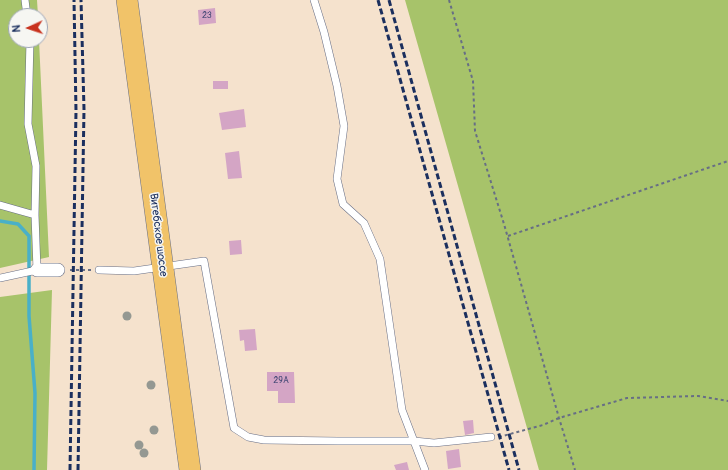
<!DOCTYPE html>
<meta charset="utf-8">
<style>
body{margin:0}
#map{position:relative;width:728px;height:470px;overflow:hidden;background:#f5e2cd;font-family:Pangolin,sans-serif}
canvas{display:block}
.north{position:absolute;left:8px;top:8px;width:40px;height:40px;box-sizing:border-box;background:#f6f6f2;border:1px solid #9ea6b7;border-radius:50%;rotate:267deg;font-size:11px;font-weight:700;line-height:16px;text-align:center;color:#1b2f5e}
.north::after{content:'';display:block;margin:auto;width:14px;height:18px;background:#c8321e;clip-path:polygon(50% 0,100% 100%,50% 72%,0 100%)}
</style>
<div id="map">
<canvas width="728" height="470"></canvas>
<div class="north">N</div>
</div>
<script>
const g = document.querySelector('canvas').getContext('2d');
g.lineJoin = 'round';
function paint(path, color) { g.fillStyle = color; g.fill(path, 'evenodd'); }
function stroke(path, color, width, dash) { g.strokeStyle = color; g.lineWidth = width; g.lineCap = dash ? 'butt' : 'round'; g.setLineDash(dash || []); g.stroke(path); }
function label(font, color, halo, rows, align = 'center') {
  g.font = font + ' Pangolin,sans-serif'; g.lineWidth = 3; g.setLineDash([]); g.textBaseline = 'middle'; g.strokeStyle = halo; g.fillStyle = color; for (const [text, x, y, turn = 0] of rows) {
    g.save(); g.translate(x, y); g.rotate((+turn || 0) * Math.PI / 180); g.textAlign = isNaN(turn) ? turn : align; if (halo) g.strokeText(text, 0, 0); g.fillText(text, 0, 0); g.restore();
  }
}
paint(new Path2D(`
 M0 0H37L38 16H16V40H39L49 257 0 268Z
 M405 0H728V470H539Z
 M52 290 47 470H0V297Z`), '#a7c36a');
stroke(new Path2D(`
 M0 221 18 224 29 236V316L35 393 34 470`), '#49b0c8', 3.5);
paint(new Path2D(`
 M215 8 216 23 199 25 198 10Z
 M213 81H228V89H213Z
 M244 109 246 127 222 130 219 113Z
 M239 151 242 178 228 179 225 153Z
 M241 240 242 254 230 255 229 241Z
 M255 329 257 350 245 351 244 340 240 341 239 330Z
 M267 372H294L295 403H278V391H267Z
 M473 420 474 433 465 435 463 421Z
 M459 449 461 467 448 469 446 451Z
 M407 462 409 470H396L394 465Z`), '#d4a5c5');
const service = new Path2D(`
 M25 0 27 16
 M314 0 324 32 337 86 344 126 337 179 343 204 364 223 380 259 402 410 425 470
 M0 205 35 215
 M99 270 134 271 204 261 234 428 248 437 264 440 338 441H414L434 443 491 437
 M0 278 37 270 35 215 36 166 28 124 30 40`);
const minor = new Path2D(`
 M37 270H58`);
const primary = new Path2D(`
 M127 0 190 470`);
stroke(service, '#676e85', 8);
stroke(minor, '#676e85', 14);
stroke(primary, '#676e85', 22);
stroke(new Path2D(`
 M449 0 473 81 475 131 504 224 559 418 575 470
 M508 236 728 161
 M70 270H91
 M499 437 543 425 559 418 627 398 698 396 728 401`), '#676e85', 2, [3, 3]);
stroke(service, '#fff', 7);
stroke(minor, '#fff', 13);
stroke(primary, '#f1c369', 21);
stroke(new Path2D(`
 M378 0 509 470
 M389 0 519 470
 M70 470 76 111 74 0
 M78 470 84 109 81 0`), '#1b2f5e', 3, [6, 3]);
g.fillStyle = '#949892';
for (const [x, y] of [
 [127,316],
 [151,385],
 [154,430],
 [139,445],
 [144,453]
]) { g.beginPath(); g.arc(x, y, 4.5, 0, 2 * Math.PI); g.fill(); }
label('9px', '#494c78', null, [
 ["23",207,16],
 ["29А",281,381]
]);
label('11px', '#1b2f5e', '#f6f6f2', [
 ["Витебское шоссе",158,235,83]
]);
</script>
